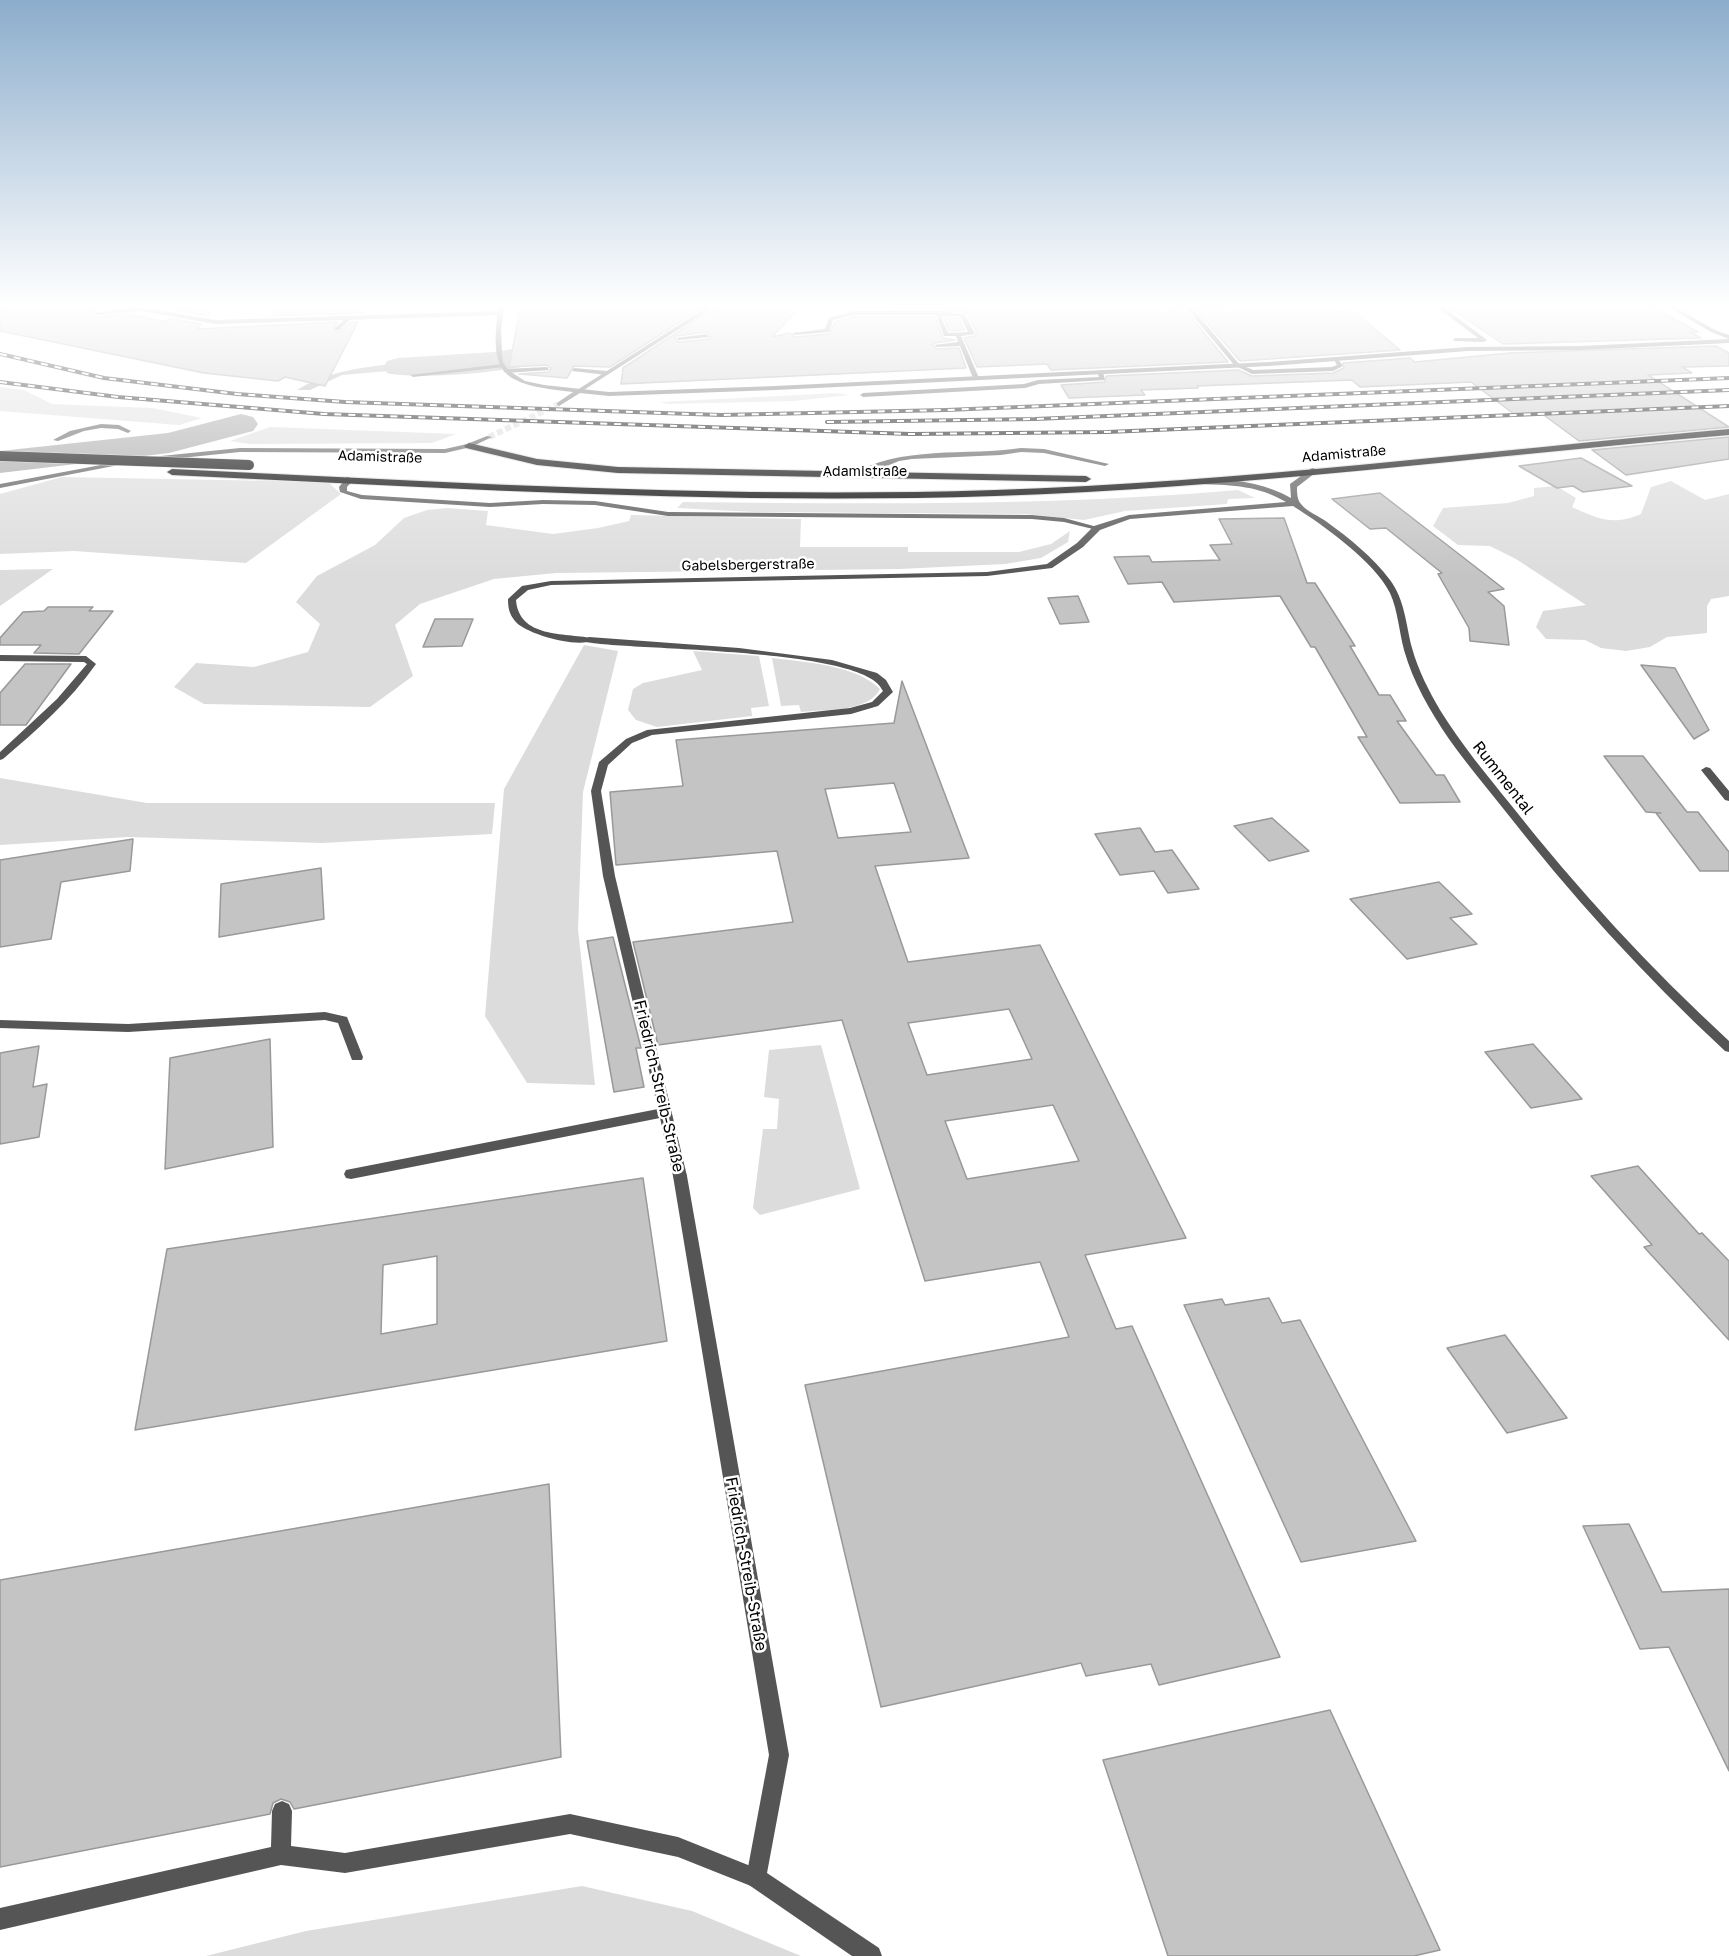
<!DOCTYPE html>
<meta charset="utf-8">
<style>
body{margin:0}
canvas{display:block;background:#fff}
</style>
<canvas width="1729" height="1956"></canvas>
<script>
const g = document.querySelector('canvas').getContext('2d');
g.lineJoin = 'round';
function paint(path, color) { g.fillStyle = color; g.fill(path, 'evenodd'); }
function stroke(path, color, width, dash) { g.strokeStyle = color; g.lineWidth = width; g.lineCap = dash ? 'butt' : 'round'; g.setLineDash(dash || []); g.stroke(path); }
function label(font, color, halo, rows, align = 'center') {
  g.font = font + ' "Golos Text",sans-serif'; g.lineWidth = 5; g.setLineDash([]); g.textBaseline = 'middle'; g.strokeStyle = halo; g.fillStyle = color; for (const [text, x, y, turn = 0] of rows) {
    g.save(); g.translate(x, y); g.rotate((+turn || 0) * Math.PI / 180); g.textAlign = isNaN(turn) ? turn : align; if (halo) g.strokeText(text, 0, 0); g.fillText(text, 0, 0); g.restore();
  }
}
paint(new Path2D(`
 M0 387 24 390 52 404 153 408 202 418 179 425 0 411Z
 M837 393 850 395 794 401 668 404 660 402Z
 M270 427 456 434 432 443 250 444 230 441Z
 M62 477 328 482 341 494 246 563 74 551 0 554V494Z
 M1671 481 1705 500 1729 494V596L1711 599 1707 606V633L1667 637 1650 647 1626 651 1601 648 1585 640 1546 639 1536 627 1543 611 1586 605 1516 559 1490 546 1458 545 1433 526 1443 508 1508 503 1534 496V488L1556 486 1576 498 1572 507C1598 519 1613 526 1641 514L1651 487Z
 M1238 490 1255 498 1228 499 1227 504 1125 511 1084 520 1026 514 754 512 677 508 683 502C868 504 1054 506 1238 490Z
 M447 508 488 511 486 525 553 534 598 528 629 521 631 515 801 519 800 547H908V552H1019L1051 544 1070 531 1068 542 1041 558 1005 564 899 569 556 573 494 579 420 604 395 625 413 676 370 707 204 704 174 687 196 663 254 667 308 652 320 624 296 602 317 576 375 545 404 518 427 510Z
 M53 569 0 606V570Z
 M584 645 618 651 583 792 578 929 595 1085 527 1083 485 1016 504 789Z
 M693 651 759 656 769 706 751 708 752 716 657 727 636 720 628 710 633 689 643 683 702 670Z
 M772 658C805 662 856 665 880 689 868 713 825 709 801 712L799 705 781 706Z
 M0 778 147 803H495L492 834 322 843 128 837 0 845Z
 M821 1045 860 1189 760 1215 753 1208 763 1129H777L779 1099 764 1097 769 1050Z
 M582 1886 692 1911 801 1956H206L306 1931Z`), '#dcdcdc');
paint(new Path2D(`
 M481 358V363L342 375 310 390H297C344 360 425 363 481 358Z
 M208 431 211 435 131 452 89 451 180 438Z`), '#a3a3a3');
paint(new Path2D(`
 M562 313 572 315 576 321 573 329 579 345C561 371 418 381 387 373L383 367 387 361 398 358 494 352 543 344 548 342C545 330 545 325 552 315Z
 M241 414 253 417 258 424 253 431 169 453 0 473V451L168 433Z`), '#a3a3a3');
const building = new Path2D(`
 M16 303H72L104 309 91 312 96 317 129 314 166 322 169 318 201 324 198 329 338 322 333 330 339 332 351 322H358L325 386 285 377 278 381 204 373 0 331V308Z
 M180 303H216L207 316 174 310Z
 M282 303H368L363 313 272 316Z
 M518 303H709L610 367 574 366 567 378 519 374 549 372 551 369 547 365 509 367 519 316Z
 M722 303H804L772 337 790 333 795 337 829 334 835 322 853 317H935L943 338 955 340 934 343 932 345 937 349 959 348 966 368 621 384 623 368ZM707 332 711 336 709 339 679 342 674 338 676 336Z
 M891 303H1160L1169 308 1183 307 1228 362 1051 370 1047 364 977 367 964 338 975 336 977 333 966 312 949 309H892Z
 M1246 303H1311L1314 305H1329L1335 311 1352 310 1400 350 1240 361 1194 307 1248 306Z
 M1442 303H1645L1698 332H1690L1701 338 1503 344Z
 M959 318 964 330 949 331 944 319Z
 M1716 346 1729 353V366L1682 367 1692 373 1648 375 1729 427 1579 441 1541 413 1514 414 1471 382 1360 387 1352 380 1197 386 1198 388 1141 390 1145 395 1069 398 1061 385 1105 382 1106 376 1238 370 1252 376 1333 373 1344 368 1343 363 1410 358 1415 362 1510 353Z
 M1729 437V459L1626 475 1592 450Z
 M1581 458 1632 486 1583 492 1573 486 1557 488 1519 466Z
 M1380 493 1504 589 1488 592 1504 606 1509 645 1470 641 1469 628 1438 574 1442 573 1386 528 1370 529 1332 499Z
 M1284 518 1307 583H1315L1355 646H1350L1379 695H1390L1406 721H1397L1436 775H1444L1460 802 1400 803 1358 737H1367L1315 647H1311L1280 596 1174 602 1162 582 1128 584 1114 557 1149 556 1152 562 1220 560 1210 545 1232 544 1219 519Z
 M1078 596 1089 622 1060 624 1048 598Z
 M48 607H93L89 611H113L79 654 34 653 41 645H0V638L23 612 44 611Z
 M435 619H473L462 646 423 647Z
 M25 664H71L26 725H0V693Z
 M1641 665 1675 668 1709 730 1694 739Z
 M902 681 969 858 875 866 908 962 1040 945 1186 1238 1085 1255 1116 1329 1132 1326 1280 1657 1159 1685 1151 1664 1086 1676 1081 1663 881 1707 805 1385 1069 1337 1040 1262 925 1281 842 1020 658 1045 633 942 793 922 777 851 616 865 610 792 683 786 676 740 894 723ZM894 783 911 832 838 838 825 789ZM1009 1009 1032 1059 927 1075 908 1023ZM1053 1105 1079 1161 967 1179 945 1121Z
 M1604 756H1643L1687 812H1698L1729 852V871H1700L1656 813H1661L1646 812Z
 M1272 818 1309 851 1269 861 1234 826Z
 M1140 828 1155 852 1172 850 1199 889 1168 893 1154 871 1120 875 1095 834Z
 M133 839 130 871 61 882 51 939 0 947V860Z
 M321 868 324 919 219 937 221 884Z
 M1439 882 1472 914 1450 918 1477 944 1407 959 1350 899Z
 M613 937 641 1048H636L644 1087 614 1092 587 941Z
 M270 1039 273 1147 165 1169 170 1058Z
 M1533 1044 1582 1099 1531 1108 1485 1052Z
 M39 1046 33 1087 47 1084 39 1137 0 1144V1053Z
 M1638 1166 1699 1234 1702 1233 1729 1261V1340L1644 1247 1652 1245 1591 1176Z
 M643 1178 667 1341 135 1430 167 1249ZM437 1256V1324L381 1334 383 1265Z
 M1269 1298 1282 1323 1300 1320 1416 1541 1301 1562 1184 1305 1222 1299 1225 1305Z
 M1505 1335 1567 1418 1507 1433 1447 1348Z
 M549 1484 561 1757 294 1809 290 1802 281 1799 273 1803 270 1814 0 1867V1580Z
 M1629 1524 1662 1592 1729 1589V1771L1669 1647 1640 1649 1583 1526Z
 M1330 1710 1440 1950 1414 1956H1168L1103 1760Z`);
paint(building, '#c4c4c4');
stroke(building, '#999', 1.5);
stroke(new Path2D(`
 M489 437 559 404`), '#d9d9d9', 6, [6, 3]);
const trunk = new Path2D(`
 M1729 429V435C1484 456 1240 488 995 496 720 505 446 488 172 475L167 472 172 469C446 482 720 499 995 490 1240 482 1484 451 1729 429Z
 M469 443 537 459 618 467 1086 476 1091 479 1086 482 618 473 537 465 466 448 464 446Z`);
stroke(trunk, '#dbdbdb', 2);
paint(new Path2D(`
 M106 303H119L144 309 141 311Z
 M853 311H949L952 313 949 315H853L833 320 829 332 795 335 792 333 825 329 829 318Z
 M346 318 351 319 339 330H335V328Z
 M707 334 709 337 679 340 676 338Z
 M1337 358 1343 366 1333 371 1252 374 1234 365 1239 364 1253 370 1332 367 1337 365 1334 360Z
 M502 364 504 367 413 377 410 375Z
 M547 367 549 370 506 373 503 371 506 369Z
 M574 368 607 371 610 373 607 375 572 371Z
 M1100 370 1103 372 1105 380 1039 384 1025 388 863 397 860 395 863 393 1024 384 1038 380 1099 377 1097 372Z
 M101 424 119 425 131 431 128 433 118 429 101 428 84 431 58 441 53 440 70 431Z
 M1021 448 1044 449 1109 464 1105 466 1044 453 1021 452 1001 455 912 459 899 461 860 477 853 475C896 445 970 456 1021 448Z
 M347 477 354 479 347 487V491L362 495 490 503 543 500 595 501 668 512 1032 515 1064 518 1101 528 1097 530 1064 522 1032 519 668 516 595 505 543 504 490 507 361 499 340 492 339 487Z
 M589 637 739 648 832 660 877 673 886 680 893 692 878 706 851 714 652 735 632 743 608 765 601 791 615 876 687 1176 685 1180H675L673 1176 660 1118 351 1179 346 1178 344 1174 346 1170 351 1169 658 1109 603 876 591 791 599 762 626 739 647 730 850 708 872 702 883 691C867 647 634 651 586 642L585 640Z
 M325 1012 347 1017 363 1057 362 1060H352L338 1023 325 1020 128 1032 0 1028V1020L128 1024Z
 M282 1801 289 1804 292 1811 291 1846 345 1853 570 1814 678 1837 763 1871 766 1878 763 1885 756 1888 678 1857 570 1834 345 1873 281 1865 0 1930V1908L271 1847 272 1811 275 1804Z`), '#555');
paint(new Path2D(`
 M1431 303H1438L1487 340 1484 342 1453 341 1455 338H1478Z`), '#555');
paint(new Path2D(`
 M713 303H720L579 393 574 392Z
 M1182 303H1188L1239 364V366H1235Z
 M141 307 216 320 500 311 503 313 500 315 216 324 141 311 96 315 93 313Z
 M964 313 975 334 961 336 979 378 976 380 973 378 960 346 937 347 934 345 958 342 956 336H944L936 314ZM960 316 968 332 948 333 941 317Z
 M1312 468 1319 470 1297 487C1297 492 1297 500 1301 504 1306 511 1319 516 1327 522 1349 538 1373 557 1390 580 1405 600 1406 625 1412 648 1418 670 1429 691 1440 710 1461 744 1486 774 1511 805 1577 889 1650 968 1729 1041V1052L1725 1051C1643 975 1570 894 1502 807 1484 784 1465 762 1449 739 1430 711 1413 682 1404 650 1399 631 1398 611 1390 593 1374 561 1323 525 1293 506L1130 519 1100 530 1083 547 1052 568 987 576 551 585 528 590 516 600C519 638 564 633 592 638L593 640C579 649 525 634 515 621 509 614 508 607 508 599L522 586 551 581 987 572 1047 564 1077 543 1094 526 1129 515 1286 502C1259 486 1233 485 1202 484H1199V480C1230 477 1264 483 1291 498L1290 484Z
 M0 655 86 656 96 664C70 701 37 730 3 759L0 760V752L57 699 87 664 84 662 0 661Z
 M1706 767 1710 768 1729 791V801L1725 800 1701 770Z
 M680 1171 685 1172 687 1176 789 1755 767 1873 879 1948 882 1956H852L749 1885 746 1878 769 1755 673 1176 675 1172Z`), '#555');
paint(new Path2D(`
 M499 303H505L501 329 502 354 503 362 508 370 525 381 544 385 609 392 775 386 1269 362 1468 347 1580 346 1729 339V343L1580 350 1468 351 1269 366 775 390 609 396 580 393 559 406 557 405V403L573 392C502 384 488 377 499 303Z
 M1661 303H1668L1715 330 1729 335V339L1711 332Z
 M487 436 492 437 471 447 445 453 240 452 151 461 148 459 151 457 240 448 445 449 467 444Z
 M122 461 126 463 124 464 0 488V484Z`), '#555');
paint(trunk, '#000');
const rail = new Path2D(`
 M0 354 104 378 237 394 345 402 721 415 946 410 1729 378
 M0 382 118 397 324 414 911 434 1107 432 1729 406
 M827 422 1035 419 1729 390`);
stroke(rail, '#000', 4);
stroke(rail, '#fff', 2, [7]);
const trunkBridge = new Path2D(`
 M0 456 249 465`);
stroke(trunkBridge, '#dbdbdb', 11, []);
stroke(trunkBridge, '#000', 10);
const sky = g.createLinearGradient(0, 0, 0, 577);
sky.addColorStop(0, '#8cadcc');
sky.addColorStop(0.53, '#fff');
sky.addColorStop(1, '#ffffff00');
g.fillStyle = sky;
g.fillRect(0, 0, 1729, 577);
label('14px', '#000', '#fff', [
 ["Adamistraße",1344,454,-5],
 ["Adamistraße",380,457,2],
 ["Adamistraße",865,472],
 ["Gabelsbergerstraße",748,565,-1]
]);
label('16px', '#000', '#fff', [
 ["Rummental",1503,778,52],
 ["Friedrich-Streib-Straße",659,1086,77],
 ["Friedrich-Streib-Straße",746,1564,80]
]);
</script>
